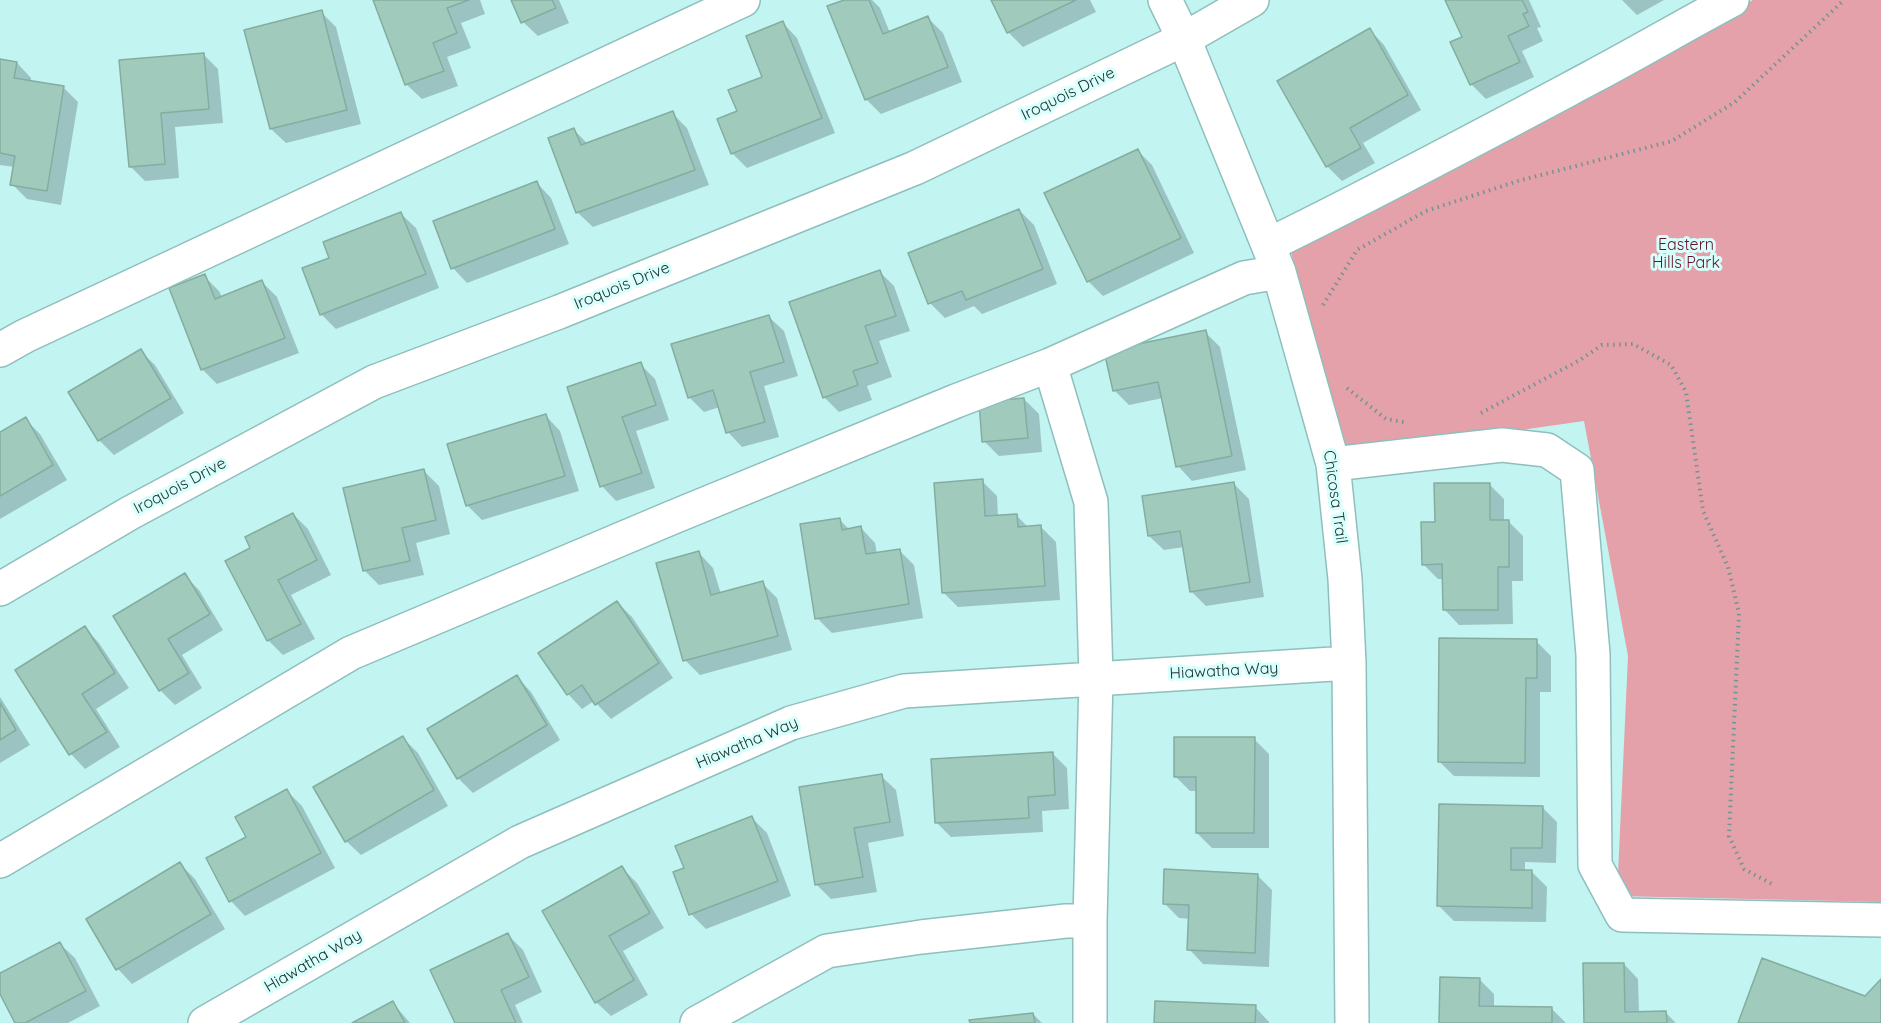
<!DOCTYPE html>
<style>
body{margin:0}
canvas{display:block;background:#c2f4f1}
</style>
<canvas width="1881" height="1023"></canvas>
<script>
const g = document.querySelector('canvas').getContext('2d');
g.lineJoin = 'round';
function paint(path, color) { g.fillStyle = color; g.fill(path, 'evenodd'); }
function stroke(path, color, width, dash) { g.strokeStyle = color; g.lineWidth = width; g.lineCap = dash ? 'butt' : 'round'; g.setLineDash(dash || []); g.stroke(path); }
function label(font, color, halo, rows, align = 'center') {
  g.font = font + ' Quicksand,sans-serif'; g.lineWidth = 6; g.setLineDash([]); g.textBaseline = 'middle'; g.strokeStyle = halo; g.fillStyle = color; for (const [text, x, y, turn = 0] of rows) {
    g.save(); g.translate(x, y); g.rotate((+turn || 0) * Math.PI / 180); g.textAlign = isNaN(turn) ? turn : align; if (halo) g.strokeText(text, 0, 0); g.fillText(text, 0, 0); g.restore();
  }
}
paint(new Path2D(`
 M1753 0H1881V902L1617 896 1628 656 1584 421 1345 455 1289 244Z`), '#e4a1a9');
paint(new Path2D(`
 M374 0H480L485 14 461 23 471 48 447 57 458 86 422 99 407 85Z
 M513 0H559L569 23 538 36 523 22Z
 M848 0H872L880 8 890 33 928 18 943 33 962 82 881 114 866 99Z
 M992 0H1090L1096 12 1023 47 1008 32Z
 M1446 0H1529L1541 27 1537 28 1543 41 1522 51 1534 77 1486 99 1471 84 1464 37Z
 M1622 0H1664L1637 15Z
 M321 12 336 27 361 124 286 143 271 129Z
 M783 23 797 38 835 133 747 168 732 153 739 112 764 77Z
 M1370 30 1384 45 1421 110 1363 143 1375 163 1342 181 1327 166Z
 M203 54 218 69 223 123 175 127 179 178 145 181 130 166 120 62Z
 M0 60 17 63 31 78V82L63 87 78 102 61 205 27 199 12 184 15 167 0 165Z
 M672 113 687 128 709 185 593 227 578 213 550 139 574 130 588 144Z
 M1137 150 1152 165 1194 253 1103 296 1089 282 1046 194Z
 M537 183 551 198 569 244 467 283 453 268Z
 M1019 210 1034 225 1057 284 982 314 974 306 945 318 930 303Z
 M401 214 416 228 439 288 336 329 321 314 331 258Z
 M879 271 894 286 910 331 879 341 892 377 867 386 872 400 839 412 824 397Z
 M204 276 219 291 222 297 262 282 277 297 299 353 217 384 203 370 171 289Z
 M769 317 784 331 798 376 764 386 779 437 742 447 728 432 720 407 704 412 689 397Z
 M1205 332 1220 347 1246 470 1192 481 1178 466 1163 398 1129 405 1114 390Z
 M140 351 155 365 184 413 114 455 99 440 70 392Z
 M640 364 655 379 669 420 636 431 655 488 616 501 602 486 569 388Z
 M1024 399 1039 414 1042 452 999 456 984 441Z
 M546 416 560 431 579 491 482 520 467 505Z
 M25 419 40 434 67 480 0 519V434Z
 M424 471 439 486 450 534 416 543 424 575 379 585 364 570Z
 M982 481 997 496 998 517 1016 515 1029 528 1041 527 1056 542 1060 600 958 607 943 592Z
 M1234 484 1249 499 1264 597 1206 606 1191 591 1184 547 1164 550 1149 536Z
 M1489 484 1504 499V521H1508L1523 536V581H1512L1513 624 1459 625 1445 610 1444 579H1438L1423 564Z
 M293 514 308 529 331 575 291 595 315 639 283 655 268 640 252 549Z
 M839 519 850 530 861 528 875 543 877 554 900 551 914 565 923 618 832 633 817 618Z
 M699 553 713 568 721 594 762 583 777 598 792 650 700 675 685 660Z
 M184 575 199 590 223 630 182 655 202 688 175 705 160 690 115 616Z
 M617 602 632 617 673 678 611 719 594 701 582 709 568 694Z
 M85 628 99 643 129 688 96 709 120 747 85 769 71 754 17 671Z
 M1536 641 1551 656V692H1540V777L1454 776 1439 761Z
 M517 677 531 692 560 740 473 793 458 778Z
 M0 697 30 745 0 763Z
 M403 738 418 753 448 806 361 855 346 841Z
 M1254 739 1269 754V848H1212L1197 833 1198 791H1190L1175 776Z
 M1052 753 1067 768 1069 809 1042 811 1043 832 951 837 936 822Z
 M881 776 896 790 904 836 868 843 877 892 831 899 816 884Z
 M287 791 302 806 335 868 245 916 231 901 248 837Z
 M1542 807 1557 822 1556 863 1525 862V872H1532L1547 887 1546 922 1454 921 1439 906Z
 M752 818 767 833 791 896 706 929 691 914Z
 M180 864 195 879 225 929 132 984 118 969 88 919Z
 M622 868 637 883 664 928 623 951 648 995 611 1016 596 1002Z
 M1257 875 1272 890 1269 967 1203 964 1189 949 1190 919 1179 918 1164 903Z
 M508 935 523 950 542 992 515 1005 523 1023H457Z
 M60 944 75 958 100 1006 68 1023H17L0 991V975Z
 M1624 964 1638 979 1639 1013H1666L1676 1023H1586Z
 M1479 979 1494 994V1007L1552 1009 1566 1023H1440Z
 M393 1003 410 1023H355Z
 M1255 1007 1270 1023H1156Z
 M1033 1014 1042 1023H971Z`), '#0003');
const building = new Path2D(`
 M373 0H469L447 8 457 33 433 43 444 71 405 85Z
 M511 0H552L556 8 521 23Z
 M844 0H869L883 34 928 16 948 67 865 100 827 6Z
 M991 0H1076L1007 33Z
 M1445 0H1522L1528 12 1523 14 1529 26 1508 36 1520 62 1470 85 1450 42 1462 37Z
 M322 10 347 110 270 129 244 30Z
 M783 21 822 118 731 154 717 119 737 111 728 90 762 77 746 36Z
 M1370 28 1408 95 1350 128 1361 148 1326 167 1277 81Z
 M204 53 209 109 161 113 165 164 129 167 119 60Z
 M0 59 17 62 14 78 64 86 47 191 10 185 15 156 0 153Z
 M673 111 695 170 576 213 548 138 574 128 581 145Z
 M1138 149 1181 238 1087 282 1044 193Z
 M537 181 555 229 451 269 433 221Z
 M1019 209 1043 269 966 300 962 291 928 304 908 253Z
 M401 212 426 274 320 315 302 268 329 258 323 242Z
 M880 270 896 316 865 326 878 363 853 371 858 385 823 398 789 302Z
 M205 274 215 299 262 280 285 338 201 370 169 288Z
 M769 315 784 362 750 372 765 422 726 433 713 390 688 398 671 344Z
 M1206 330 1232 456 1176 467 1158 382 1113 391 1104 351Z
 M141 349 171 398 98 441 68 392Z
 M641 362 656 405 622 417 642 473 600 487 567 387Z
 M1024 398 1028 438 982 442 979 402Z
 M546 414 565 476 466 506 447 444Z
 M26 417 53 465 0 496V432Z
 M424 469 436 520 402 528 410 561 363 571 343 488Z
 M983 479 985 516 1017 514 1018 527 1041 525 1045 586 942 593 934 483Z
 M1234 482 1250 582 1190 592 1180 531 1148 536 1142 496Z
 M1434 483H1490V520H1509V567H1498V610H1443L1442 564 1422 565 1421 522H1435Z
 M293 513 317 560 278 580 301 624 267 641 225 561 250 548 245 537Z
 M840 518 842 530 861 526 866 554 900 549 909 604 815 619 800 524Z
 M699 551 711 595 763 581 778 636 683 661 656 563Z
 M185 573 210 614 168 639 189 673 159 691 113 616Z
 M617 601 659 663 595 705 582 685 567 695 538 653Z
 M85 626 115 673 82 694 107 732 69 755 15 670Z
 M1439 638 1537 639V678H1526L1525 763 1438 762Z
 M517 675 547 725 457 779 427 729Z
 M0 703 16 730 0 740Z
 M403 736 434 790 345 842 313 787Z
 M1174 737H1255L1254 833H1196V777H1174Z
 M1053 752 1055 795 1028 797 1029 818 935 823 931 759Z
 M882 774 890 822 854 828 863 877 815 885 799 787Z
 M287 789 321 853 229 902 206 858 246 837 235 817Z
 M1439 804 1543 806 1542 848H1511V870H1532V908L1437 906Z
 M752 816 778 881 689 915 673 872 684 868 675 846Z
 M180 862 211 914 116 970 86 919Z
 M622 866 650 913 609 936 634 980 595 1003 542 911Z
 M1164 869 1258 874 1255 953 1187 950 1189 905 1163 904Z
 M508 933 529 977 501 990 516 1023H455L430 970Z
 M60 942 86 991 25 1023H15L0 994V973Z
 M1762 958 1865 996 1881 979V1023H1738Z
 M1583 963H1624L1625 1012 1666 1011 1667 1023H1584Z
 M1440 977 1480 978 1479 1006 1552 1007V1023H1439Z
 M393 1001 405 1023H352Z
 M1155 1001 1256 1005 1255 1023H1154Z
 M1033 1013 1035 1023H970L969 1020Z`);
paint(building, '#a0cbbc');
stroke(building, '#83ad9f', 1.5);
const minor = new Path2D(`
 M1165 0 1184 39 1279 272 1333 464 1345 579 1349 663 1352 1023
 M1268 245C1377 192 1485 134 1592 77 1639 52 1685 25 1732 0
 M0 350 25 336 743 0
 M1050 365 1091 502 1096 678 1090 921V1023
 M1333 464 1502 445 1547 450 1577 470 1593 654 1595 865 1622 915 1881 920
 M0 589 130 513 374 382 559 312 915 168 1184 39 1252 0
 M0 861 351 653 671 518 956 401 1050 365 1244 278 1279 272
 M205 1023 520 842 791 723 904 691 1349 663
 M697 1023 827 951 921 937 1066 921H1090`);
stroke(minor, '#8fbfbc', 36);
stroke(new Path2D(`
 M1323 305 1357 250 1426 211 1518 181 1672 141 1735 102 1844 0
 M1347 388 1386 419 1404 422
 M1481 413 1580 360 1602 345 1633 344 1671 365 1686 392 1703 511 1728 567 1739 613 1729 836 1744 869 1772 884`), '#729492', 4, [1.5, 4.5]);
stroke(minor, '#fff', 33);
label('16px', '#203332', '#d7fffc', [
 ["Iroquois Drive",1068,94,-26],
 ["Iroquois Drive",622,286,-22],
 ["Iroquois Drive",180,486,-28],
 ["Chicosa Trail",1335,497,82],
 ["Hiawatha Way",1224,671,-3],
 ["Hiawatha Way",747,743,-23],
 ["Hiawatha Way",313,961,-30]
]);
label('16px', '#651127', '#d7fffc', [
 ["Eastern",1686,245],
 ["Hills Park",1686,263]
]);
</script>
